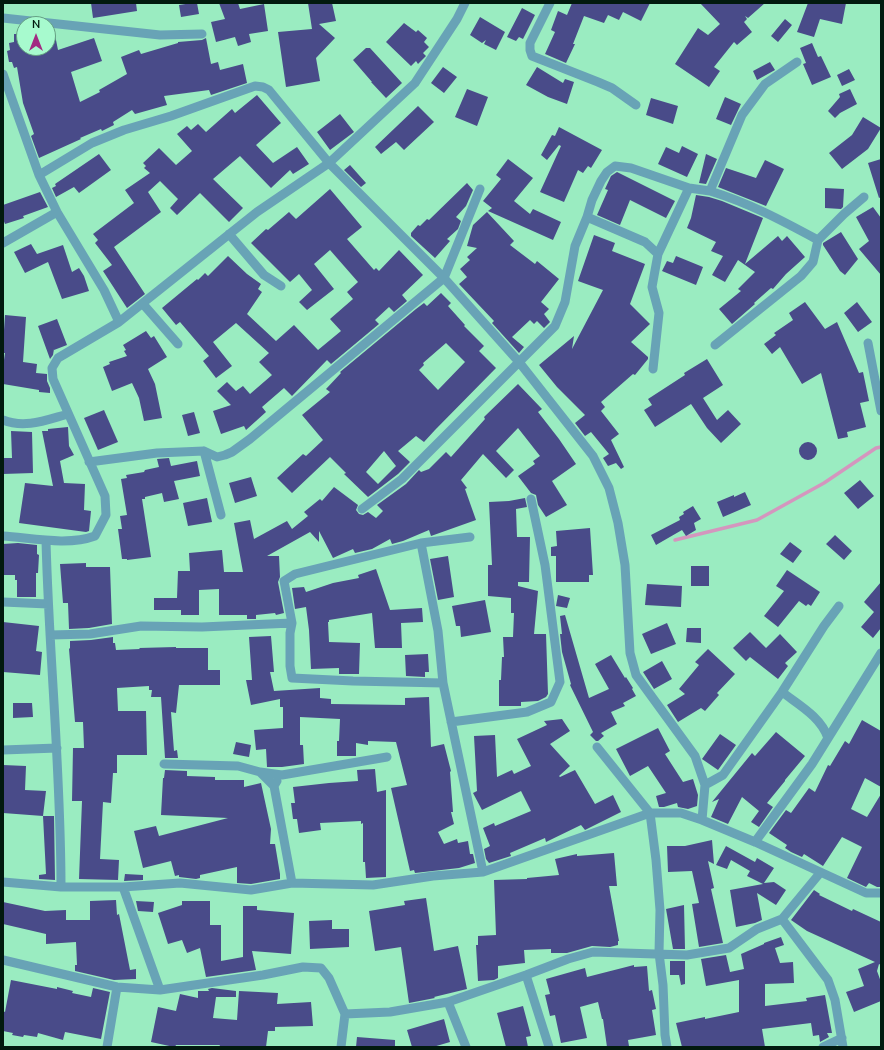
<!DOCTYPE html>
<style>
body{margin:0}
#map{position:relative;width:884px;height:1050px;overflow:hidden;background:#9aecc1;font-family:"Nunito Sans",sans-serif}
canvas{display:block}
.frame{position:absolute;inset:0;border:4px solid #021a0f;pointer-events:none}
.north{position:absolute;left:16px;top:16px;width:40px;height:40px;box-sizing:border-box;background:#a7face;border:1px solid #65a082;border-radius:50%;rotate:0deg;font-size:11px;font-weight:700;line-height:16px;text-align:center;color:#021a0f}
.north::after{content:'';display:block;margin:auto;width:14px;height:18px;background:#a22a82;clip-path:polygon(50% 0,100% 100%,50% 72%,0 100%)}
</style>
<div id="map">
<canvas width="884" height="1050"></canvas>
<div class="frame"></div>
<div class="north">N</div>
</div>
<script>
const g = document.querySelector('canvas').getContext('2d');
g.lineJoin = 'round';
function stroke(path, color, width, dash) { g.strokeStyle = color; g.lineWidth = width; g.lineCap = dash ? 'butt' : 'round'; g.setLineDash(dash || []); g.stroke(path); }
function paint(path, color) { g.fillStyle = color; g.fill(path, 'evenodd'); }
stroke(new Path2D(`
 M675 540 757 520 824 483 876 448 881 447`), '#d496be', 3.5);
paint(new Path2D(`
 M91 3H136L137 11 93 18Z
 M192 3H197L199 14 181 17 179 5Z
 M219 3H238L240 9 264 4 268 31 249 34 251 42 238 46 235 37 216 42 211 22 225 19Z
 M308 3H332L336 21 319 24 335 38 316 58 320 81 286 87 278 32 312 29Z
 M572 3H650L641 21 623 12 619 20 608 15 604 23 584 16 573 44H575L566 63 545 54 555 32 551 30 558 11 567 15Z
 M700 3H765L748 18 745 16 747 19 744 22 752 32 737 45 734 42 714 67 720 71 709 87 675 64 698 28 708 35 720 24Z
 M808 3H846L842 24 820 19 814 37 797 32Z
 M522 8 535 15 523 39 519 37 516 41 507 37Z
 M480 17 505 32 496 50 484 44 486 40 482 43 470 35Z
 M785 19 792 25 778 42 771 36Z
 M404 23 416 32 418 30 427 38 424 42 429 47 423 53 426 56 418 64 416 61 411 66 386 42Z
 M48 29 54 30 58 50 94 38 102 61 71 72 80 102 100 92 99 90 127 74 121 57 139 50 141 54 178 43V42L202 40 206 38 211 64 218 62 220 70 243 64 247 83 211 95 209 90 164 96 167 105 135 114 132 110 113 122 114 125 102 131 101 129 80 138 81 139 39 158 31 136 34 134 23 103 17 67 14 68 12 62H9L7 51 10 50 9 43 14 42V34H24V48H48Z
 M812 43 818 57 821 56 831 77 812 85 803 64 806 63 800 48Z
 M366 48H370L402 83 386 98 371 82H372L353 60Z
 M770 62 775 70 757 80 753 71Z
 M443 67 457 77 444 93 431 83Z
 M537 67 563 83 565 79 574 82 567 104 548 97 526 85Z
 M849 69 855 80 842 86 837 75Z
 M467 89 488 97 477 126 455 117Z
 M850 89 857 104 840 113 835 118 828 111 840 97 839 94Z
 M257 95 281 123 256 145 273 163 297 147 309 164 293 174 290 170 271 188 240 156 213 179 243 208 229 222 200 193 177 215 170 208 178 199 160 181 148 192 161 212 114 247 145 294 127 308 103 271 112 265 95 243 98 240 93 234 134 203 125 190 150 173 144 168 146 166 143 163 159 148 176 165 192 151 177 134 187 126 191 130 198 124 206 132 232 109 235 113Z
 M725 97 741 104 731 125 716 119Z
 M651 98 678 106 673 124 646 115Z
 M418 106 434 122 404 150 396 142 381 154 375 147Z
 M340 114 354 132 330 150 317 132Z
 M863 117 881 128 868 149 842 169 829 153 852 135Z
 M559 127 602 150 591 168 588 166 583 173 578 170 564 202 540 192 561 146 559 145 547 160 541 155 552 135 555 136Z
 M682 146 698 154 687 177 658 164 666 147 679 153Z
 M99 154 111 170 79 193 74 187 56 197 52 188 56 186 55 184Z
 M706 154 717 159 706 184 699 183Z
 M508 159 533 178 514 201 530 214 533 209 561 222 553 240 488 211 492 208 483 201 501 179 496 175Z
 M881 159V197L879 198 868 163Z
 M765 160 784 169 766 206 718 187 726 168 756 178Z
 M350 165 366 183 361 187 344 170Z
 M617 172 675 201 666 218 630 200 620 225 597 215 608 190 605 189 611 176Z
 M467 183 473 190 466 206 456 217 461 221 458 229 447 239 450 241 435 258 411 236V233L418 225 420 226 427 219 429 220Z
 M825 188 844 189 843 207 841 209 825 208Z
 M330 189 362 227 347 239 374 270 376 268 379 271 399 250 423 275 402 295 407 301 394 312 389 307 375 320 379 324 331 364 327 360 292 396 284 388 262 407 266 412 246 430 244 426 221 434 213 411 231 405 217 391 227 382 236 391 243 386 250 394 272 375 259 362 269 353 236 323 213 342 232 366 216 378 203 361 209 356 180 322 176 325 162 308 197 279 198 280 205 273 208 276 228 256 247 274 261 284 258 289 262 292 247 314 276 341 294 325 318 350 341 331 330 319 353 299 347 292 358 282 330 250 314 264 334 289 307 310 299 302 312 290 299 274 290 282 251 243 266 229 268 230 289 212 296 219Z
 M40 192 48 207 23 216 24 218 5 224 3 219V205Z
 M696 195 709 197 722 201 763 218 745 264 778 236 782 241 787 236 805 257 786 274 773 289 771 288 754 303 755 304 732 324 719 309 741 291 738 289 755 272 738 260 725 282 712 275 723 256 711 251 716 242 687 228 691 218Z
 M873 207 881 218V275L859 249 869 241 856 217Z
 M487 212 514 241 510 245 535 264 537 261 559 279 541 302 549 309 544 314 550 322 544 328 537 321 534 324 530 320 512 337 524 347 519 353 492 323 494 321 459 284 467 277 460 269 470 260 467 257 477 248 467 246 473 225Z
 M841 232 858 259 845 275 840 271 823 245V243Z
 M594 235 615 243 612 251 645 264 630 304 650 324 631 342 648 357V359L635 375 633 374 601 402 605 407 601 411 619 434 611 440 624 467 621 469 616 463 608 466 603 458 609 454 591 432 585 436 575 423 585 415 557 387 539 365 574 336 572 349 603 290 589 285 590 284 589 285 578 281Z
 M31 244 37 254 63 245 72 272 79 268 84 276 89 291 62 299 48 262 25 273 14 252Z
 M676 256 703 267 696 285 662 271 667 261 673 263Z
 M441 293 451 303 448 306 465 325 464 326 484 346 479 351 496 368 435 430 424 442 416 436 398 451 410 462 398 474 368 497 344 474 346 473 330 457 292 493 277 478 303 454 306 456 323 440 302 415 330 392 326 389 341 373 340 372 416 309 424 303 427 306ZM446 343 465 362 438 390 419 370 424 365 423 363ZM384 451 396 466 378 484 366 472Z
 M805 302 825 329 837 322 859 373 863 372 869 401 860 403 866 427 847 432 848 437 838 439 821 373 802 384 780 347 772 354 764 344 776 335 774 333 793 320 789 313Z
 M857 302 872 322 858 332 844 313Z
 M5 315 26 317 23 362 37 364 36 373 47 374V381L50 388V393L39 392V390L3 384V367L5 353H3V330H4Z
 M57 319 67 345 54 350V349L53 355 50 359 38 326Z
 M146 331 151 338 154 336 167 357 148 369 155 384 162 418 144 421 139 398 132 383 112 391 103 367 110 364 109 362 127 356 124 351 126 350 123 345Z
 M707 359 723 385 703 398 717 420 728 410 741 424 721 443 707 428 691 404 655 427 644 410 652 405 648 399 685 375 684 373Z
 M518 384 542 409 538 412 559 439 576 464 552 481 567 505 546 517 538 505 536 495 531 493 518 476 535 464 533 461 540 456 518 428 496 451 514 470 506 478 483 454 461 480 467 488 465 489 476 520 431 536 429 530 403 541 392 544 390 539 372 549 355 553 353 549 333 558 319 531V542L310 532 267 556H279L280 577 278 582 284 613 276 615 275 613 256 615V619H247V615H219V589L199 590V615H181V610H154V598H177L178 571H190L189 553 222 550 224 572H243L234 523 250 520 254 539 287 521 292 529 308 516 304 512 320 499 322 501 334 487 358 505 356 510 359 514 363 515 368 512 376 518 383 511 377 505 406 484 419 470 421 472 429 469 446 452 451 457 485 419 484 417Z
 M104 410 118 442 98 450 84 418Z
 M194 412 200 433 188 436 182 415Z
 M68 427 69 446 74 455 60 461 64 483 85 484 84 510 91 511 89 531 86 532 19 523 25 483 53 486 42 431H48V429Z
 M11 431 32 432 33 473 3 474V458H12Z
 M799 451a9 9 0 1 1 18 0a9 9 0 1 1-18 0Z
 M169 458 171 466 197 461 200 476 174 481 179 499 164 502 162 493 145 497V499H142L151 557 127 560V559H122L118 529H122L120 516 127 515 121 479 127 478 126 475 144 472 145 470 159 467 157 459Z
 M251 477 257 496 235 503 229 483Z
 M860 480 874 496 858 509 844 493Z
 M745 492 751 505 723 517 717 502 734 495V497Z
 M207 498 212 522 188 526 183 503Z
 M525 498 527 507 516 509 517 537H530L529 582H518V586L538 591 534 634H546L548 694 546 697 538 701 521 702V706H499V680H501L502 657H504L503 637H513L514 613H511V598L488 596V565H492L489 502 509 501Z
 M693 506 701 519 694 523 696 530 686 536 682 530 656 545 651 535 680 520 679 517 684 514 683 512Z
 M590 528 593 575H589V582H556V556H551V547L557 546 556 531Z
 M835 535 852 551 844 560 826 544Z
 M790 542 802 551 793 563 780 554Z
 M18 543 37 545V554L39 555 38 573H36V597H17V580H15V575H4L3 544Z
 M448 556 454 597 438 600 430 559Z
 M86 563V567H110L112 624 89 628 69 629 68 603H63L60 564Z
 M691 566H709V586H691Z
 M376 569 390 610 422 608 423 622 401 623 402 648H375L372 613 329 620V622H328L329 642 360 643 359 674H339V668L311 669 309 630 306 607 295 609 292 588 304 587 306 592 333 583 359 578 358 575Z
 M787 570 820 592 811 606 808 604 806 606 799 601 778 627 764 616 784 591 776 586Z
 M881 582V628L873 638 861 627 874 612 864 602Z
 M647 584 682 586 681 607 645 605Z
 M558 595 570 598 567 608 556 606Z
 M485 600 491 632 461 637 460 626H456L452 606Z
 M565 615 589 698 609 689 595 664 611 655 625 678 626 677 633 688 632 689 636 696 623 703 625 706 611 712 617 724 601 733 604 736 598 741H596L590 735 593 732 570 685 571 684 562 652 560 634H562L560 616Z
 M3 622 39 626 36 651 42 652 40 675 3 672Z
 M667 623 676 644 651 654 642 634Z
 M687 628H701V643L686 642Z
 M750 632 766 648 780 634 797 652 785 663 788 666 778 679 750 657 746 661 733 648Z
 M271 636 274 672H270L274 691 320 688V698L331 699V704L405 705V698L429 697 431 747 444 744 451 771 450 772 453 812H451L454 824 438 832 444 844 457 839 458 843 468 841 470 854H473L475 863 459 868 415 873 414 870 410 871 391 788 407 785 396 742 368 741V745L356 743V756H337V741H339L340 719 300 717V745H303L304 764 282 767H267L266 749 256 750 254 730 283 728V707H280V699L251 705 246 680H252L249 637Z
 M113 637V643H115L116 650 140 649 139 648 176 647V648H208V670H220V685H179L176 713 171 712 174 751 177 750 178 758H165L161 697H151L152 690H149V686L117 688 118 711H146L147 755H117V773H113L111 803 103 802 100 859 119 860 118 880 79 879 82 801H72L73 748H84L83 722H75L69 649 70 648V641L91 640Z
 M708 649 735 674 717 693 719 695 705 711 701 708 678 722 667 705 685 694 679 689 699 665 695 662Z
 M428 654 429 672H425V677L406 676 405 655Z
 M662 661 672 679 654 689 643 672Z
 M13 703H32L33 717 13 718Z
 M562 719 570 731 550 744 570 766 559 776 560 777 575 770 595 804 613 795 621 812 585 830 581 825 546 842 545 838 510 853 511 856 489 863 486 859 484 849 490 846 483 828 494 823 495 826 531 811 521 791 482 810 473 793 477 791 474 736 495 735 497 777 512 770 514 774 531 766 517 739 547 725 544 721Z
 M862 720 881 731V787L865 778 851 809 867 817 881 794V887H877L869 883 866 887 847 878 862 847 842 837 823 866 804 854 802 857 791 852 785 848 787 845 769 833 786 810 791 813 809 788 815 792 828 765 830 766 845 741 849 744Z
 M658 728 670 751 665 754 683 782 693 779 698 795 697 806 688 809 678 807 677 803 664 807H659L656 796 666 793 648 766 630 776 616 749Z
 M776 732 805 756 785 780V781L767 803 773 807 759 827 751 822 759 811 742 797 728 824 711 817 719 799 712 802 752 753 755 756Z
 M720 734 736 745 718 770 702 759Z
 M236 742 251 745 249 757 233 754Z
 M3 765 26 766 25 790 46 791 43 816 3 813Z
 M375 769 377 792 386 790V877L366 878 365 862H363V823L361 824V821L320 823 321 830 299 833 297 819H293L291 803H295L293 787 329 783 358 781 357 770Z
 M165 770 187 771V776L215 777V780H244V787L261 783 271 829 270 844H275L280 874V879L251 884 237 883V867L200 875V878L196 879 179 877V875L175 876 171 861 143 868 134 831 156 826 159 836 228 818 161 815 163 778H164Z
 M43 816H54L55 880 39 879V875L46 874Z
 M712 840 714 864 708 861 714 888 711 889 723 943 699 947 692 904 699 903 692 871 668 872 667 846H685Z
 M726 846 755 862 757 858 774 868 764 883 774 882 786 890 776 905 757 893 762 920 755 923 736 927 730 890 763 884 747 876 750 871 731 860 727 869 716 865Z
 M614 853 617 886H609L619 941H618V945L610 947 592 946 567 953H551V949L524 950 525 963 498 966V978L494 980 478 981 476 945H478V936L496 935 494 880 527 879V878L559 875 555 859 577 854V856Z
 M125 874 143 875V880L124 881Z
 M814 890 820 894 819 895 852 911 853 909 881 922V965L879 964 877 971 881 982V1001L854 1012 846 992 864 986 858 969 875 962 807 931 791 920Z
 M426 898 434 951 458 946 467 989 434 997 435 998 409 1003 401 947 375 951 369 911 405 905 404 901Z
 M116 900 117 915 119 914 130 970 136 969V979L114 980 75 971V965H77L76 942 46 944V934L3 924V902L45 911 66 910V920H90V901Z
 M136 901 154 902 153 912 138 911Z
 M182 901H210V925H221V961L243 957V906H257V910L294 913 291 954 252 951 256 970 206 977 200 948 187 953 182 940 168 944 158 913 182 905Z
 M684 905 685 949H673L666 909Z
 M332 920V929H349V947L310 949 309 921Z
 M781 937 784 945 775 948 780 963 793 962 794 983 765 984V1006L807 1001 806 998 825 995 832 1033H827L829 1037 820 1042 819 1035 813 1036 811 1023 762 1029 765 1047H682L676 1023 705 1017V1019L739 1012V980L706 986 701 959 726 955 730 972 744 969 741 954 764 944V943Z
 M670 961H685V984L681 985 679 975H670Z
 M634 965V967L647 966 649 991 652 990 656 1009 652 1010 656 1035 628 1040 629 1046 607 1047 603 1019H602L598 1002 580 1007 587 1038 561 1043 555 1015 550 1016 545 995 550 994 546 979 585 968 587 977Z
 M11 980 57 989V987L73 991 72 993 91 997 93 988 110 992 101 1039 65 1032 63 1040 38 1033 37 1037 24 1035 23 1037 12 1035 13 1033 3 1031V1011L5 1012Z
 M212 988 236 991V997H216L213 1018 237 1020 239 991 278 993 277 1004 311 1002 313 1026 275 1027V1031H268L266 1047H219L220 1045H176L175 1047H174L151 1042 158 1007 176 1011 180 994 198 998V991H209L208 989Z
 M523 1006 531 1036 526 1037 528 1047H506L497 1013Z
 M444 1019 450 1042 433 1047H412L407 1030Z
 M357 1037 395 1040V1047H356Z`), '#494b89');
stroke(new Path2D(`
 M550 3 530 43V50L532 56 598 82 612 88 636 105
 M3 18 160 35 202 34
 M3 74 39 175 57 212 104 290 119 322
 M39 175 92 143 124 130 171 116 255 86 263 87 269 90 329 163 444 278 519 362 593 456 609 488 618 523 625 565 630 653 636 675 695 756 705 785 702 820
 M710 191C749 203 781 220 818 240L813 262 801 276 715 345
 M587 217 645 242 658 254 652 287 659 313 653 369
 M229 234 264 275 281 286
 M818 240 844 214 864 197
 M3 243 57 212
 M658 254 689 188 710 191 742 115 765 84 797 62
 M143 304 178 344
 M868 343 881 411
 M3 420C25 429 46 420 68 414
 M204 451 221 515
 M89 462 157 453 204 451 217 457 225 455 232 452 250 439 444 278 480 189
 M362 509 402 479 555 326 565 302 575 246 587 217 592 200 601 181 607 172 615 166 631 168 689 188
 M3 536C32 538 68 546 95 536L106 515 105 496 53 379 52 368 58 358 119 322 257 212 329 163 415 83 457 19 465 3
 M46 541C49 656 61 771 61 887
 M421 543 438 631 443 683 483 872
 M3 602 48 604
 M50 635 90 634 141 626 202 627 292 623
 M443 683 353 681 292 678 290 666V633L292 623 284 581 295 574 421 543 470 537
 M782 692C799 705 821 717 828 738
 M451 722 527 712 551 702 560 682 545 565 531 499
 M597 747 650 813 656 860 660 910 659 953 663 985 665 1035 667 1047
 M3 750 57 748
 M164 764 238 766 260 772 274 786
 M260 772 282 775 387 757
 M277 781 274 786 292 883
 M705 785 723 775 782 692 824 626 839 606
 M755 842 812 764 881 653
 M3 882 61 887H123L180 883 251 890 292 883 373 885 433 876 483 872 650 813H681L702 820 755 842 866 893H881
 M123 887 160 990
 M782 919 828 980 835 1000 843 1047
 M3 960 117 987 160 990 263 975 303 967 321 968 329 978 345 1014 341 1047
 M526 975 549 1047
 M448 1002 466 1047
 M345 1014 390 1012 448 1002 526 975 568 959 593 952 687 955 729 948 757 929 782 919 820 873
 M107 1047 117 987
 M823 1047 842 1038`), '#68a3b6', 9);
</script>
